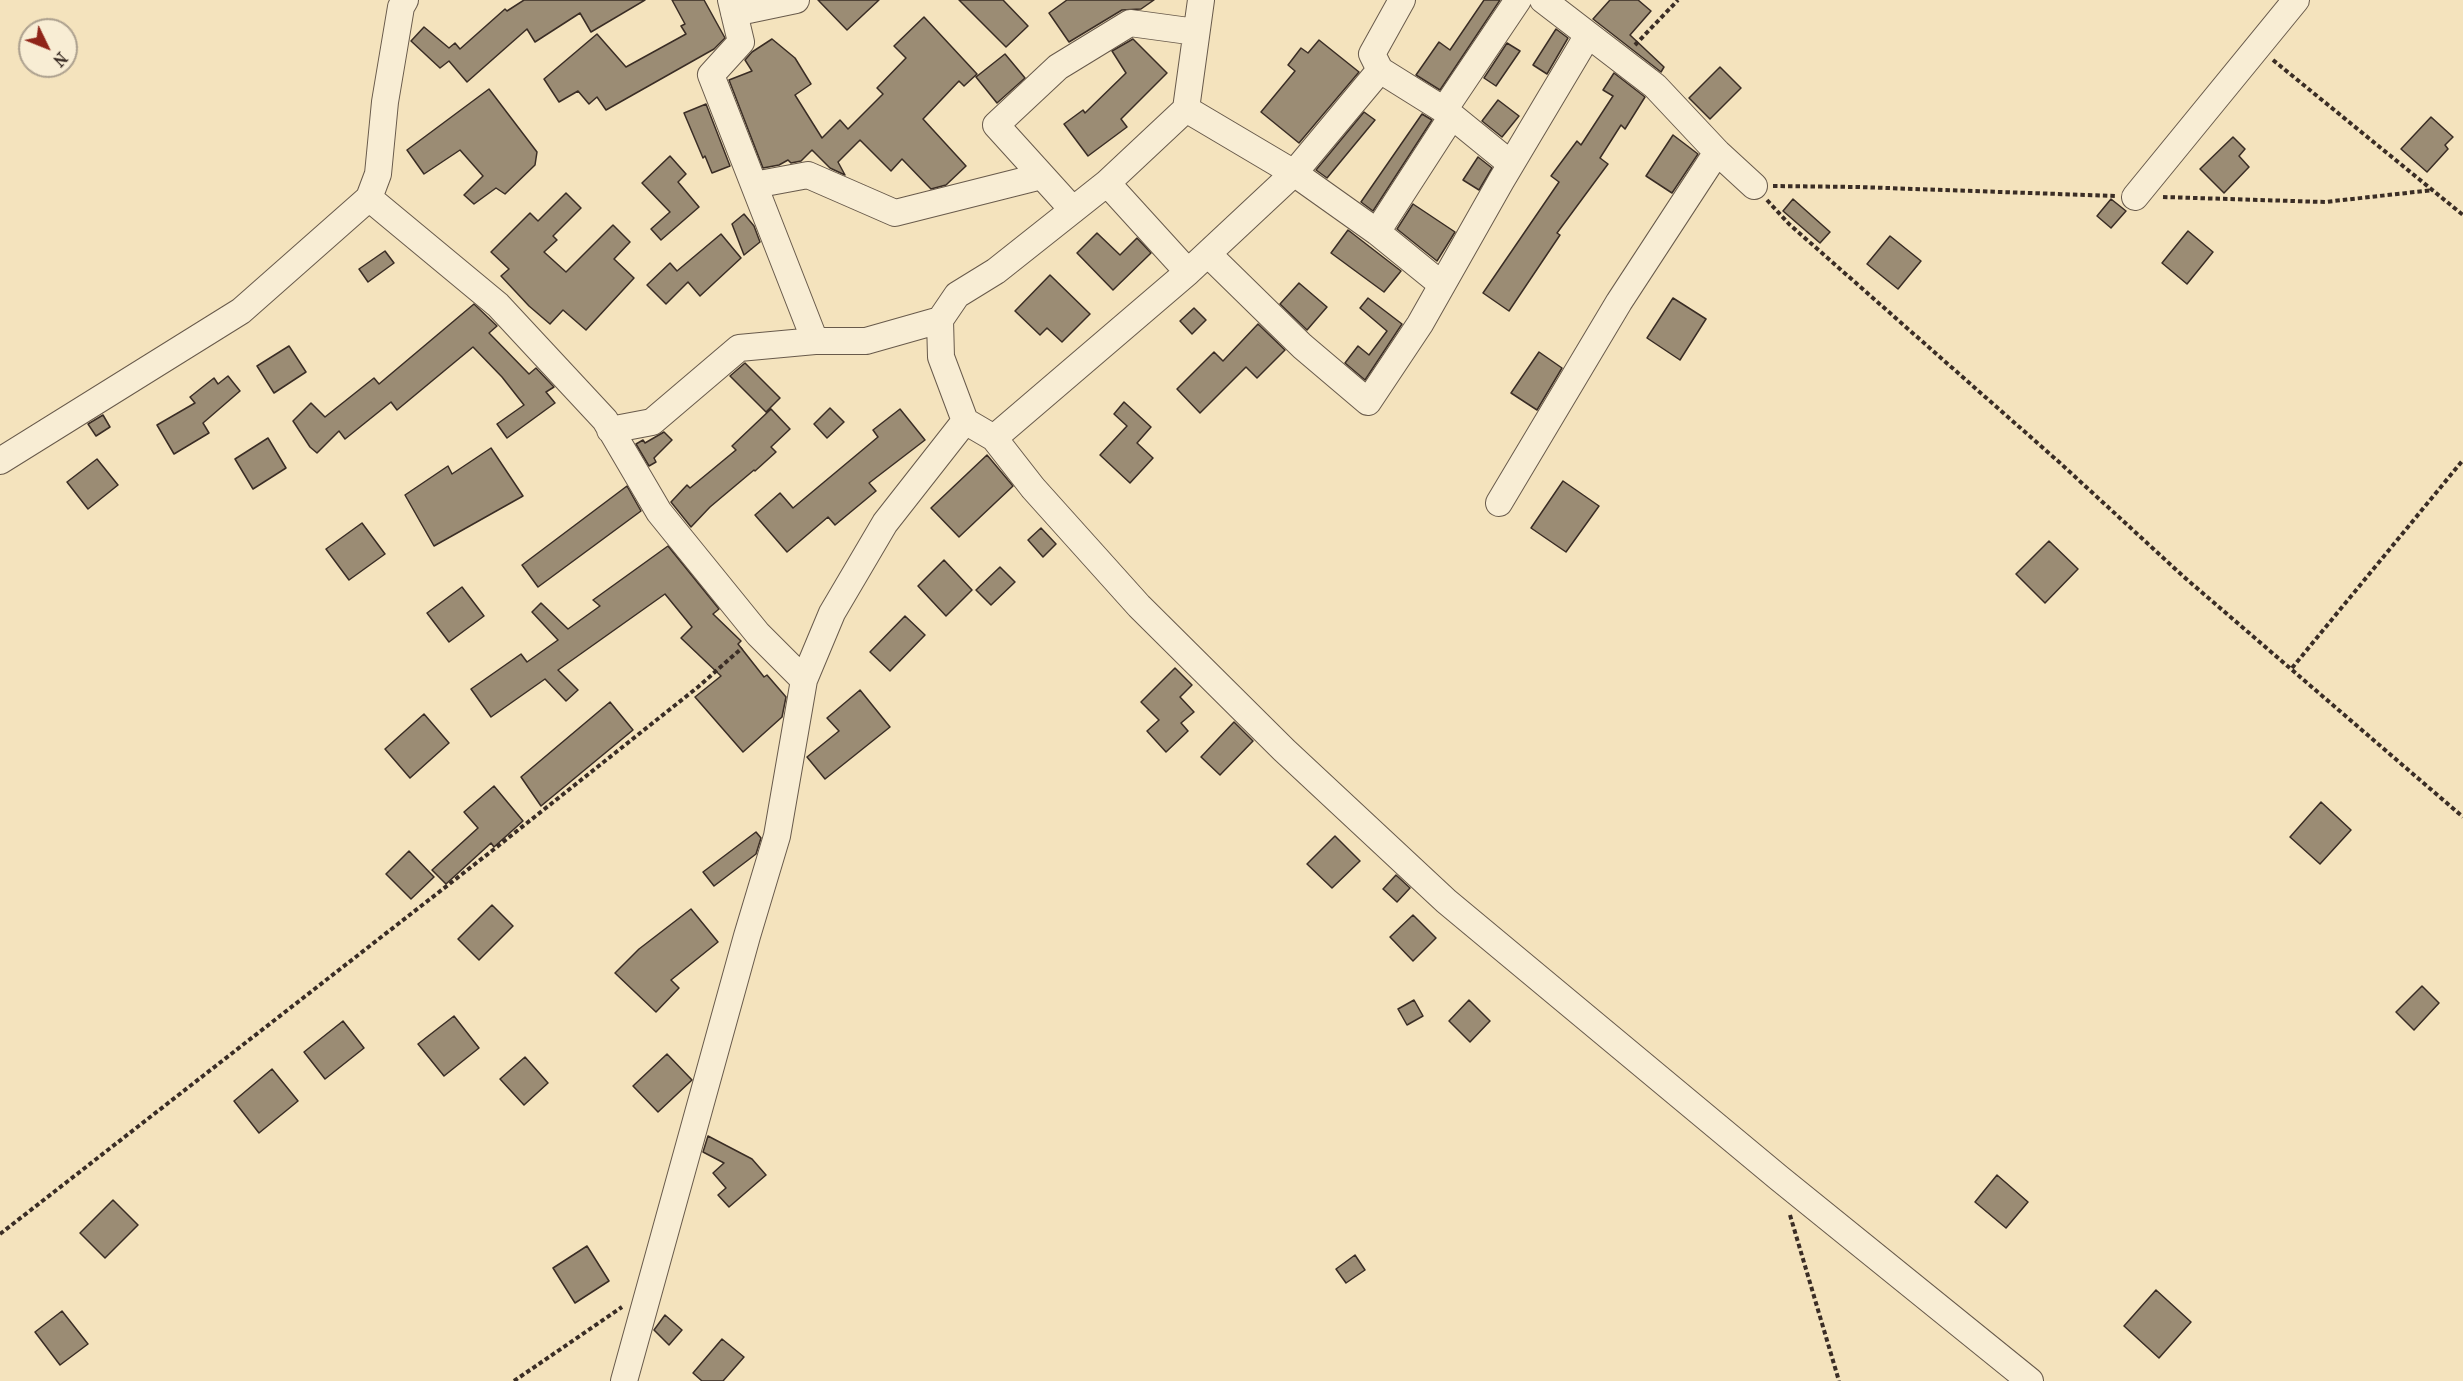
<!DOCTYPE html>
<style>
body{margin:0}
#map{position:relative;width:2463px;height:1381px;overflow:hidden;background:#f4e3bd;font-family:"IM FELL French Canon",serif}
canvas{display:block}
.north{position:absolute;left:18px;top:18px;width:60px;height:60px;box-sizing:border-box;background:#f8edd4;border:2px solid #aca08e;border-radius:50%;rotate:133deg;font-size:16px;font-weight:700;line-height:24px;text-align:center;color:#3a2d25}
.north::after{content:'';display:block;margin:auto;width:21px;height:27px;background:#8f2418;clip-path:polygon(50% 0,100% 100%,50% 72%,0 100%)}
</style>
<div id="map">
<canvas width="2463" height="1381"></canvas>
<div class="north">N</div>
</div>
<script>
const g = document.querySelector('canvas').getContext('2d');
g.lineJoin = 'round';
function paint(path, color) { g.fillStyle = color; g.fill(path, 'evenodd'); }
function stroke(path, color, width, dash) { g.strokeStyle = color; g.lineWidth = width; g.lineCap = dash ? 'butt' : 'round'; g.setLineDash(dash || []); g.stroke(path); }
const building = new Path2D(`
 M524 0H645L591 32 580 13 535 42 527 29 467 82 449 61 440 68 411 41 424 27 449 48 455 43 460 49 505 9 507 11Z
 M672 0H704L725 38 714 49 606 110 597 97 589 104 578 91 559 102 544 79 597 34 626 67 686 34 681 26 685 24Z
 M818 0H879L847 30Z
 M959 0H1003L1028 26 1006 47Z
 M1067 0H1154L1141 9 1122 10 1069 42 1049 13Z
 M1484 0H1500L1440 90 1416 75 1439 42 1450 50Z
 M1610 0H1638L1651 11 1630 35 1664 67 1661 72 1593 19Z
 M924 17 977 74 964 86 959 81 923 119 966 166 946 185 931 189 902 159 891 171 860 140 838 162 845 175 830 168 812 150 801 161 791 163 788 160 779 165 763 168 729 80 752 71 745 60 752 52 772 39 795 58 811 84 795 95 822 138 840 120 848 129 883 94 877 88 906 58 894 46Z
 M1556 29 1568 38 1547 74 1533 65Z
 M1133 39 1167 73 1121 119 1127 127 1088 156 1064 124 1083 110 1085 113 1126 73 1112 51Z
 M1319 40 1359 72 1299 143 1261 112 1295 71 1288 65 1301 48 1308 53Z
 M1507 43 1520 51 1496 86 1484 78Z
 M1005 54 1025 78 997 103 976 77Z
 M1720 67 1741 88 1710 119 1689 98Z
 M1614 73 1645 97 1625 129 1621 125 1600 158 1608 164 1557 233 1560 235 1509 311 1483 293 1559 182 1551 176 1577 141 1581 145 1613 96 1603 90Z
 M489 89 537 152 535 165 505 194 496 188 474 204 464 195 483 176 460 150 424 174 407 150Z
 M1498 100 1519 116 1502 137 1482 121Z
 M706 104 730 166 712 173 705 156 703 158 684 113Z
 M1364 112 1375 120 1327 178 1316 170Z
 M1422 114 1432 120 1373 211 1361 202Z
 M2431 117 2453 137 2445 145 2448 149 2427 172 2401 149Z
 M1673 135 1698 154 1672 193 1646 176Z
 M2233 137 2245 149 2239 156 2249 167 2224 193 2200 169Z
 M670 156 686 174 678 182 699 207 661 240 651 229 670 212 642 183Z
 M1478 157 1492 168 1479 190 1463 180Z
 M566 193 581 208 553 236 557 240 544 252 566 272 613 225 630 242 614 259 634 278 586 330 563 310 550 324 529 306 501 276 509 269 491 252 530 213 538 221Z
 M1793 199 1830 232 1820 243 1783 211Z
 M2111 199 2126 211 2111 228 2097 216Z
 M1413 204 1455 232 1437 261 1397 229Z
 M744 214 754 226 760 242 744 255 732 224Z
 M1348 230 1401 271 1384 292 1331 253Z
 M2188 231 2213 252 2187 284 2162 263Z
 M1097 233 1120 255 1137 238 1151 253 1113 290 1077 253Z
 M721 234 741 258 700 296 688 282 666 304 647 285 670 263 677 271Z
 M1890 236 1921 261 1898 289 1867 264Z
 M385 251 394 263 368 282 359 269Z
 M1050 275 1090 314 1062 342 1047 328 1040 335 1015 311Z
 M1299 283 1327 307 1307 330 1280 304Z
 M1368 298 1402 324 1365 380 1345 363 1358 346 1369 355 1387 331 1360 308Z
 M1673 298 1706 319 1680 360 1647 338Z
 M474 304 497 326 489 333 529 374 536 368 554 387 546 392 555 403 507 438 497 424 524 405 502 377 473 347 397 410 391 402 345 439 339 431 317 453 310 447 293 421 311 403 325 417 374 378 379 384Z
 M1194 308 1206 320 1192 334 1180 321Z
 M1258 324 1285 350 1257 378 1246 367 1200 413 1177 389 1214 352 1223 361Z
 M289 346 306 372 274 393 257 366Z
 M1539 352 1562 368 1537 410 1511 393Z
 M745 363 780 398 766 412 730 376Z
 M228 376 240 391 203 423 209 433 174 454 157 425 195 403 190 397 214 378 218 384Z
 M1124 402 1151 427 1137 443 1153 458 1130 483 1100 455 1127 426 1114 414Z
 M830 408 844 422 827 438 814 424Z
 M771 409 790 429 771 447 776 452 755 471 754 470 710 507 691 527 671 502 687 485 690 488 736 450 732 446Z
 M900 409 925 440 869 483 876 491 835 525 828 517 787 552 755 515 780 493 793 508 878 437 873 430Z
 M103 415 110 427 96 436 88 424Z
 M664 432 672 440 654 458 656 462 649 466 636 444 643 440 645 443Z
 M268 438 286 468 253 489 235 459Z
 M491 448 523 496 434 546 405 495 448 466 452 474Z
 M987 455 1013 486 959 537 931 508Z
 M97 459 118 485 88 509 67 482Z
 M1563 481 1599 506 1566 552 1531 528Z
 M627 486 641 511 538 587 522 565Z
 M362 523 385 554 349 580 326 549Z
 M1041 528 1056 544 1043 557 1028 540Z
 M2049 541 2078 569 2045 603 2016 574Z
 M668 546 719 609 713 614 741 641 738 644 764 677 767 675 786 697 782 717 743 752 695 697 721 676 681 638 692 627 665 594 558 670 578 690 566 701 545 679 491 717 471 689 521 654 527 662 558 640 532 612 541 603 568 629 600 606 593 600Z
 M944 560 972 590 946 616 918 586Z
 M1000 567 1015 582 991 605 976 590Z
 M462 587 484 616 449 642 427 613Z
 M905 616 925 635 890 671 870 652Z
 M1175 668 1192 685 1180 697 1194 712 1181 723 1188 731 1166 752 1147 731 1159 720 1141 702Z
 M860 690 890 727 825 779 807 757 839 731 827 718Z
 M610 702 633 730 541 806 521 777Z
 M424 714 449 743 410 778 385 749Z
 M1234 722 1253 741 1220 775 1201 757Z
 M494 786 523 821 494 847 491 843 446 884 432 870 478 828 464 812Z
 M2321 802 2351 830 2320 864 2290 837Z
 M756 832 761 838 756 854 714 886 703 872Z
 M1335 836 1360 861 1332 888 1307 864Z
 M409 851 434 877 411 899 386 874Z
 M1396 875 1410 888 1397 902 1383 889Z
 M492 905 513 926 479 960 458 939Z
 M691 909 718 942 671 980 679 988 656 1012 615 973 639 949Z
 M1413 915 1436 938 1413 961 1390 937Z
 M2422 986 2439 1003 2414 1030 2396 1012Z
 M1414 1000 1423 1016 1407 1025 1398 1009Z
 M1469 1000 1490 1021 1470 1042 1449 1021Z
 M454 1016 479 1048 444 1076 418 1044Z
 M343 1021 364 1048 325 1079 304 1052Z
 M667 1054 692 1080 658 1112 633 1086Z
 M525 1057 548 1083 524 1105 500 1079Z
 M272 1069 298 1101 259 1133 234 1101Z
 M708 1136 752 1159 766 1175 729 1207 718 1195 726 1188 713 1173 724 1163 703 1152Z
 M1997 1175 2028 1202 2006 1228 1975 1202Z
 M113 1200 138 1225 105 1258 80 1233Z
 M587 1246 609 1281 575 1303 553 1268Z
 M1355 1255 1365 1270 1346 1283 1336 1269Z
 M2156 1290 2191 1322 2159 1358 2124 1326Z
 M62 1311 88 1344 60 1365 35 1332Z
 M665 1315 682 1330 669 1345 654 1330Z
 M722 1339 744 1357 723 1381H702L693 1373Z`);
paint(building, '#9b8c74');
stroke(building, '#3a2d25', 1.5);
const minor = new Path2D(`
 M731 0 741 42 711 75 815 341
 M1543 0 1655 86 1717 152 1754 186
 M734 13 796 0
 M1380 70 1444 110
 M1186 109 1294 173 1377 232 1441 284
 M1452 116 1511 164
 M1107 183 1188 272
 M754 185 808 175 895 213 1042 176
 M2135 197 2296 0
 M369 198 498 305 605 420 659 512 758 634 804 680
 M1073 210 996 125 1058 67 1130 23 1196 32
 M1377 232 1452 116 1444 110 1518 0
 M1208 254 1302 346 1368 402 1420 324 1501 181 1588 35
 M965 421 994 438 1033 488 1139 606 1284 750 1446 901 1779 1178 2030 1381
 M610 430 652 422 739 348 815 341H866L940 320
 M994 438 1188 272 1294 173 1380 70 1372 54 1402 0
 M0 461 241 311 369 198 378 174 385 102 401 7 405 0
 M1499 503 1619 302 1717 152
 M624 1381 747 936 777 836 804 680 832 613 885 523 965 421 941 357 940 320 957 295 996 271 1107 183 1186 109 1201 0`);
stroke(minor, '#685a4b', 28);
stroke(new Path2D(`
 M1635 45 1678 0
 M2273 60 2463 215
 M1773 186 1858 187 2116 196
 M2163 197 2325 202 2433 190
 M1767 200 1789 224 2059 462 2184 577 2463 817
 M2292 668 2463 460
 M1790 1215 1839 1381
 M0 1234 493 850 698 687 742 648
 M514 1381 622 1307`), '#3a2d25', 4, [4.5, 3]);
stroke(minor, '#f8edd4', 26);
</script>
